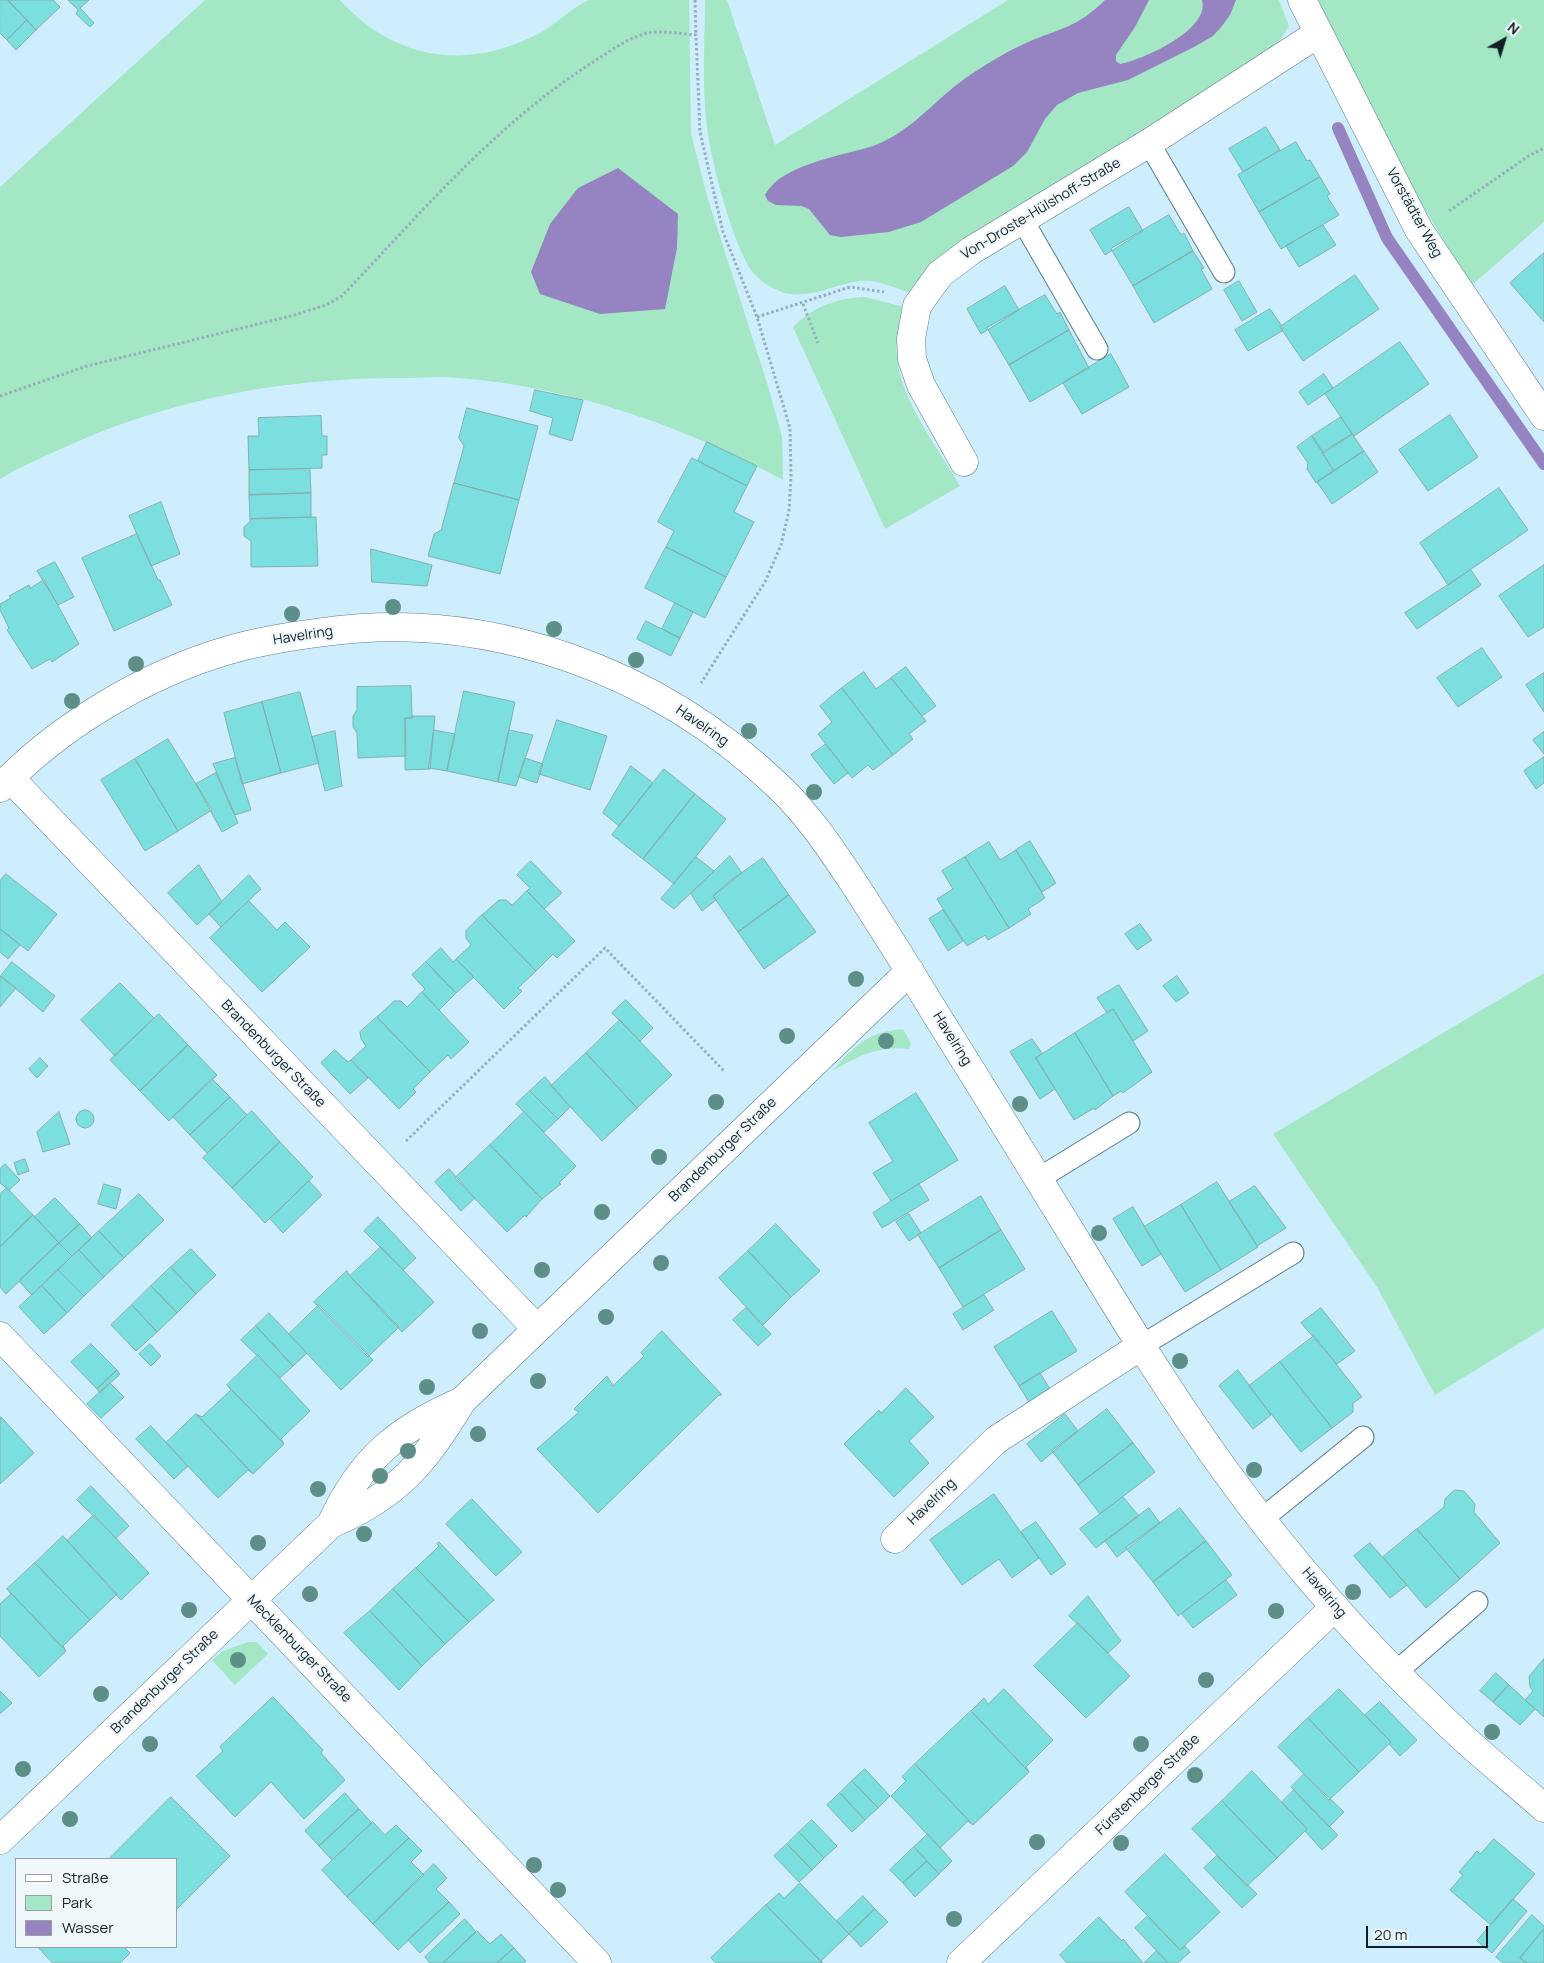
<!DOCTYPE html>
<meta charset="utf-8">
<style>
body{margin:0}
#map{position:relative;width:1544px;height:1963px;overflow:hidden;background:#cfeefd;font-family:Manrope,sans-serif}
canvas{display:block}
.legend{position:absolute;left:15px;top:1858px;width:162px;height:90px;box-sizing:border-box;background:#eff7fa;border:1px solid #97a1a6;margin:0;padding:6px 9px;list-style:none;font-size:15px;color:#122027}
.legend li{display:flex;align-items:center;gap:10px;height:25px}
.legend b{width:25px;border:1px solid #97a1a6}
.north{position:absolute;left:1479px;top:15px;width:50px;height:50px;-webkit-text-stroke:4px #eff7fa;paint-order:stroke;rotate:39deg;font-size:14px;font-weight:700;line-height:20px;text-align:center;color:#122027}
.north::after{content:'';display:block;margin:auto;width:18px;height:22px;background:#122027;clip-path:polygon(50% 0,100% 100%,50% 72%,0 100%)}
.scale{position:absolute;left:1366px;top:1926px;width:122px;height:22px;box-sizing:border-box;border:2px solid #122027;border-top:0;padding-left:6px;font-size:15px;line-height:18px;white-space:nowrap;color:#122027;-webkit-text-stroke:4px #eff7fa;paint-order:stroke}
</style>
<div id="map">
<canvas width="1544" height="1963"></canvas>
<ul class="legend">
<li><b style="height:6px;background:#fff"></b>Straße</li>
<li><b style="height:14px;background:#a3e7c4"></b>Park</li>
<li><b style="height:14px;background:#9583c2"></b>Wasser</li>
</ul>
<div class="north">N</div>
<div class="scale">20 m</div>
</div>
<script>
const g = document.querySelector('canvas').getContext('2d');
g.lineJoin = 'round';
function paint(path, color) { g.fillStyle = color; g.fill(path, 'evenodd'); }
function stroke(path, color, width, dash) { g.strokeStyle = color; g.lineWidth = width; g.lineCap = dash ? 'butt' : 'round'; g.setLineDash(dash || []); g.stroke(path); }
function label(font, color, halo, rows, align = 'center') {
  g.font = font + ' Manrope,sans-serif'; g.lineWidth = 4.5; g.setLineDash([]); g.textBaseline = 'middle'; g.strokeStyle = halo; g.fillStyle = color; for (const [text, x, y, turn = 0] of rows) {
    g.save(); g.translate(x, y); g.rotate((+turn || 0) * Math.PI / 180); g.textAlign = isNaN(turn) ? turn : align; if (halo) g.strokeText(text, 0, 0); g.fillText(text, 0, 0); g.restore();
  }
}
paint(new Path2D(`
 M205 0H340C395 61 468 71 540 33 554 26 577 3 590 0 598 0 609 0 617 0 641 0 665 0 689 0L691 134 707 196 767 383 782 436 783 480C683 426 573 387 459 378 442 376 424 378 406 378 283 377 163 400 52 453 34 461 16 469 0 479V187Z
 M705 0H727L775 145 1008 0H1279L1289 26 1280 40 1269 51 949 252 911 293C895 288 877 279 860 281 834 284 807 301 782 292 771 288 758 280 751 270 731 239 709 155 706 118 702 79 705 39 705 0Z
 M1317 0H1544V222L1471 286 1407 179Z
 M865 297 904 307C900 323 895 339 897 356 900 400 938 448 960 486L885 529 793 327C813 307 836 298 865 297Z
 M1544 973V1328L1435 1395 1377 1287 1273 1134Z
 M903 1029 911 1043 909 1049C879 1045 858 1056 832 1071 855 1046 867 1032 903 1029Z
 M248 1642H257L268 1654 235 1685 212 1660 223 1651Z`), '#a3e7c4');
paint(new Path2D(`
 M1105 0H1149L1135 27 1116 55V61L1120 64C1143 60 1211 29 1202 0H1236L1230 15 1222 26 1213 36 1194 47 1128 80 1078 93 1057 105 1045 119 1027 152 1013 166 921 222 889 232 841 237 830 235 809 209 801 206 776 205 768 201 765 195C781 164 842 156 873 146 914 131 937 96 973 73 990 62 1008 51 1026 43 1060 28 1077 28 1105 0Z
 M618 168 678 214 677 248 665 309 600 314 540 294 531 272 550 224 578 188Z`), '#9583c2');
stroke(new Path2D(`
 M1338 128 1387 238 1544 464`), '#9583c2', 12);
const building = new Path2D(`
 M0 0H8L27 20 7 40 0 33Z
 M8 0H53L60 7 36 30Z
 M68 0H89L80 8 94 23 90 27 76 14 78 10Z
 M27 20 36 30 16 50 7 40Z
 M1266 127 1280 150 1243 172 1229 149Z
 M1296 142 1307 161 1310 160 1320 177 1259 212 1238 175Z
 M1320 177 1330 194 1327 196 1339 215 1281 249 1259 212Z
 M1129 207 1143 231 1105 255 1090 230Z
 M1169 215 1181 235 1184 233 1193 251 1133 286 1111 249Z
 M1323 225 1336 245 1299 267 1286 246Z
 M1193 251 1204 268 1201 269 1212 289 1154 323 1133 286Z
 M1544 253V322L1510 283Z
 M1355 275 1379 309 1303 361 1280 327Z
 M1239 281 1257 312 1242 321 1224 290Z
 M1005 286 1019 310 981 334 967 309Z
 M1045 295 1057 314 1060 312 1069 330 1009 365 987 328Z
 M1270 309 1282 326V331L1248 351 1235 330Z
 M1069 330 1089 368 1030 402 1009 365Z
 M1400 342 1429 384 1354 436 1325 394Z
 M1111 354 1129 387 1082 414 1063 383Z
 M1324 374 1333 388 1308 405 1299 392Z
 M535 390 583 400 572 441 549 434 553 418 530 411Z
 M467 408 538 426 519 500 454 483 464 446 459 438Z
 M1450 415 1478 457 1428 491 1399 450Z
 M321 416 322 436H327V455H322V468L249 470 248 436H259L258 418Z
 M1341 417 1352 434 1324 453 1312 436Z
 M1352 434 1364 451 1334 471 1322 453Z
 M1312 436 1334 471 1316 483 1307 469 1308 463 1297 447Z
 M707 442 757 466 747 486 698 461Z
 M1364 451 1378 472 1332 504 1317 482Z
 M692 458 747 486 734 512 754 522 726 577 666 547 674 531 658 522Z
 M310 469 311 493 249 495V470Z
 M454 483 519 500 500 574 428 556 434 534 441 530Z
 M1499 488 1528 530 1448 585 1420 543Z
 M311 493V517L250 519 249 495Z
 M161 502 180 554 151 566 129 516Z
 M311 517H316L318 566 251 567V541L244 536V527L250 522V519Z
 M137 534 158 580H160L172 605 114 631 82 558Z
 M666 547 726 577 705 618 645 588Z
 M371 549 432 565 427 586 372 582Z
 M55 562 74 597 58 605 37 571Z
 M1544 565V627L1528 637 1499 596Z
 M1471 570 1481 585 1417 629 1405 613Z
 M44 580 79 644 52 662 50 659 32 669 7 630 9 628 0 610V604L11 598 9 596 29 585 30 588Z
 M675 603 693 612 680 638 662 629Z
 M646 621 680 638 671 656 637 639Z
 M1482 648 1502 677 1458 707 1437 678Z
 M906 667 936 706 922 716 891 678Z
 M864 672 876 689 891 678 926 721 909 734 913 739 893 755 842 688Z
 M1544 673V712L1526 685Z
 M411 686 412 716V718H405L406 756 358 758 357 733 353 727V716L357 710V687Z
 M842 688 893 755 873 770 868 765 852 778 818 734 832 722 820 706Z
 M464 691 515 702 498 782 447 771Z
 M300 692 319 763 281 773 262 702Z
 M262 702 281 773 242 784 224 713Z
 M412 716H435L430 769 405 770V718H412Z
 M557 720 607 736 590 790 539 774Z
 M434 730 455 734 447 771 429 768Z
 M509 730 533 735 516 786 498 782Z
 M335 731 342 786 325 791 312 737Z
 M1544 732V754L1533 740Z
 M168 739 212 810 178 831 135 759Z
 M826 744 848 773 834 784 811 755Z
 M1544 757V783L1536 789 1524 771Z
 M235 758 251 810 235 815 213 764Z
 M525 758 543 764 537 783 519 777Z
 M135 759 178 831 145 851 101 780Z
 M631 766 653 783 619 826 603 813Z
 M664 769 695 794 643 859 612 835Z
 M216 773 238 823 222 832 196 784Z
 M695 794 726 819 674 884 643 859Z
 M1030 841 1056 883 1042 892 1016 850Z
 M989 842 1000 860 1016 850 1045 898 1028 909 1031 914 1009 928 965 857Z
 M730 856 742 873 713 896 716 900 702 911 691 894Z
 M696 857 714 871 674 909 661 899Z
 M965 857 1009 928 988 940 985 935 967 946 937 899 953 889 942 871Z
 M763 858 789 895 738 932 713 896 730 881Z
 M531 861 562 893 544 909 527 891 530 888 517 875Z
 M199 865 222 902 197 925 168 893Z
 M6 874 57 914 28 951 0 929V881Z
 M249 875 261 889 221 927 209 914Z
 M527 891 575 941 557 958 553 954 536 971 482 915 499 900H506L512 905Z
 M789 895 816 932 764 969 738 932Z
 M249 901 277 930 285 922 310 947 262 992 210 938Z
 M943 910 963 941 948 951 929 919Z
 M482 915 536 971 518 988 522 991 504 1009 456 959 471 945 466 938V931Z
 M1140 924 1152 940 1137 950 1125 934Z
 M0 929 20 945 8 959 0 952Z
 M441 948 453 962 456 959 474 977 456 993 426 962Z
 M12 962 55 996 43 1012 1 976Z
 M426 962 456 993 439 1010 422 992 425 989 412 975Z
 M0 976 16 988 0 1007Z
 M1177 976 1189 993 1176 1002 1163 986Z
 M120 983 154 1018 115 1056 81 1020Z
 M1119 985 1148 1031 1133 1041 1113 1009 1107 1013 1097 998Z
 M422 992 469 1042 451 1059 448 1055 430 1072 377 1017 394 1001H401L407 1007Z
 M626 1000 653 1028 640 1041 612 1013Z
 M1113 1009 1152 1072 1123 1093 1121 1091 1113 1096 1075 1033Z
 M159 1014 188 1045 140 1091 110 1060Z
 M377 1017 430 1072 413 1089 416 1092 399 1109 351 1060 366 1046 361 1039 360 1032Z
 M620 1020 672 1075 637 1108 586 1053Z
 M1075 1033 1113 1096 1095 1110 1094 1108 1074 1120 1036 1058Z
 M1032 1039 1042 1053 1036 1058 1055 1089 1040 1099 1010 1052Z
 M188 1045 217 1075 169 1121 140 1091Z
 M335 1050 348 1062 351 1060 368 1078 350 1094 321 1063Z
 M586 1053 637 1108 602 1141 551 1086Z
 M40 1058 48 1066 37 1078 29 1069Z
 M545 1077 570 1107 558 1119 530 1091Z
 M212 1079 230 1097 190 1135 173 1117Z
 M530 1091 558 1119 544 1132 516 1104Z
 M916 1093 958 1160 891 1201 873 1173 893 1161 869 1123Z
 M230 1097 247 1115 207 1153 190 1135Z
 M76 1119a9 9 0 1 1 18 0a9 9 0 1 1-18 0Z
 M252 1111 280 1142 232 1188 203 1158Z
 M59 1112 70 1144 43 1152 37 1132Z
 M524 1112 576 1166 559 1183 561 1184 542 1199 490 1145Z
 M280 1142 313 1177 265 1223 232 1188Z
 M490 1145 542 1199 526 1217 525 1215 507 1232 455 1178Z
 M25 1159 29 1171 18 1175 14 1163Z
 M5 1164 20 1180 9 1190 0 1183V1169Z
 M449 1169 475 1198 461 1211 435 1182Z
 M309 1181 322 1195 283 1233 270 1219Z
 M1217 1182 1258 1247 1221 1270 1181 1205Z
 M104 1184 121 1189 116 1209 98 1204Z
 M919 1184 929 1200 882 1228 873 1213Z
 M1255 1186 1286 1228 1257 1246 1229 1202Z
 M7 1188 33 1215 0 1247V1194Z
 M139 1194 164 1220 124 1258 99 1231Z
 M981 1196 1001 1230 939 1268 918 1235Z
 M55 1198 80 1224 59 1243 35 1217Z
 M1181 1205 1221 1270 1185 1292 1144 1227Z
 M1133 1207 1161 1254 1142 1266 1113 1219Z
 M909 1214 921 1233 909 1241 896 1222Z
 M33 1215 59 1243 6 1294 0 1287V1247Z
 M378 1217 416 1258 403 1270 364 1231Z
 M80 1224 92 1238 72 1256 59 1243Z
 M776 1224 820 1271 791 1297 748 1251Z
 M1001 1230 1025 1269 963 1307 939 1268Z
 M99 1231 124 1258 104 1277 79 1250Z
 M59 1243 72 1256 32 1295 19 1281Z
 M381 1247 434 1302 402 1332 350 1276Z
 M191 1249 216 1275 196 1294 171 1267Z
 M79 1250 104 1277 84 1296 58 1270Z
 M748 1251 791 1297 763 1325 719 1278Z
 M171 1267 196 1294 177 1313 151 1286Z
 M58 1270 84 1296 67 1313 42 1286Z
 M347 1271 350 1276 399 1327 368 1357 314 1302Z
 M42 1286 67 1313 44 1334 19 1307Z
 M151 1286 177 1313 157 1332 132 1305Z
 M984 1295 994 1310 963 1330 953 1314Z
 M132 1305 157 1332 136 1351 111 1325Z
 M319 1305 373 1360 341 1390 289 1334Z
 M746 1308 771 1334 758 1346 733 1320Z
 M1321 1308 1355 1351 1337 1364 1301 1323Z
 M1052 1311 1077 1351 1019 1386 994 1347Z
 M269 1313 307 1353 293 1366 256 1326Z
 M256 1326 293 1366 280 1378 241 1340Z
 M662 1331 722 1395H719L598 1513 537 1449 579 1412 574 1409 607 1376 613 1386 644 1356 641 1353Z
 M1314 1336 1362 1397 1353 1403V1412L1332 1428 1280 1362Z
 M91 1344 117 1370 97 1389 71 1362Z
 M150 1344 161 1356 151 1366 139 1354Z
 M258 1355 310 1411 281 1439 284 1444 227 1385Z
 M1280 1362 1332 1428 1301 1452 1249 1386Z
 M117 1370 120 1374 100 1393 97 1389Z
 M1238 1370 1271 1415 1253 1429 1219 1386Z
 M1040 1373 1050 1389 1029 1402 1019 1386Z
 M110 1383 124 1397 101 1418 87 1404Z
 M227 1385 284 1444 253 1474 196 1414 202 1417 231 1390Z
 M906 1388 934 1417 909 1441 929 1463 894 1497 844 1444 879 1410 881 1413Z
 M1107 1409 1133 1443 1078 1485 1052 1451Z
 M196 1414 253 1474 248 1470 218 1498 166 1443Z
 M1065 1414 1078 1431 1041 1462 1027 1444Z
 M1 1417 34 1453 0 1484V1418Z
 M151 1426 188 1466 174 1479 136 1439Z
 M1133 1443 1155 1472 1100 1514 1078 1485Z
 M91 1486 129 1526 116 1538 77 1500Z
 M1455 1490 1464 1491 1475 1504 1474 1512 1500 1543 1460 1579 1417 1529 1444 1507 1445 1499Z
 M994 1494 1039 1558 1012 1578 999 1559 962 1585 930 1540Z
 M1123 1497 1139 1516 1096 1548 1080 1529Z
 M472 1499 522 1552 496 1576 446 1524Z
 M1149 1508 1160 1523 1117 1557 1105 1541Z
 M1180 1508 1206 1541 1153 1582 1126 1548Z
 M94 1515 149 1573 121 1600 67 1541Z
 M1036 1522 1066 1564 1051 1575 1021 1532Z
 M1417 1529 1460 1579 1426 1608 1383 1557Z
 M63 1536 117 1594 90 1620 35 1563Z
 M1206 1541 1232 1575 1178 1616 1153 1582Z
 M439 1542 494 1600 469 1622 416 1568 439 1546 437 1544Z
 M1370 1543 1407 1585 1390 1598 1354 1556Z
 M35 1563 90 1620 63 1646 66 1651 7 1589Z
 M416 1568 469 1622 445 1644 393 1589Z
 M1226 1580 1237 1595 1193 1628 1182 1614Z
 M7 1589 66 1651 39 1677 0 1636V1604L11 1594Z
 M393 1589 445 1644 422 1666 370 1611Z
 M1088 1596 1121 1641 1108 1653 1069 1616Z
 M370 1611 422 1666 399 1690 344 1633Z
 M1078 1623 1130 1676 1086 1718 1034 1666Z
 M1544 1659V1717L1525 1700 1533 1691 1530 1687 1529 1677Z
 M1496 1673 1509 1685 1493 1702 1480 1691Z
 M1509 1685 1535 1709 1520 1725 1493 1702Z
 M1004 1689 1053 1740 1026 1767 1029 1772 971 1711 984 1698 988 1704Z
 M1339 1689 1391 1742 1359 1772 1308 1718Z
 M0 1691 12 1703 1 1713H0Z
 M273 1697 323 1750 321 1753 345 1780 304 1819 271 1782 235 1817 196 1776 223 1751 220 1747Z
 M1380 1702 1417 1740 1400 1756 1389 1744 1391 1742 1365 1715Z
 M971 1711 1029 1772 973 1825 915 1764Z
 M1308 1718 1359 1772 1329 1800 1278 1747Z
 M915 1764 973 1825 968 1821 940 1848 891 1796 906 1781 902 1777Z
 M865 1769 890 1796 878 1808 852 1781Z
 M1252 1771 1307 1829 1277 1858 1222 1801Z
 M1304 1774 1344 1812 1329 1827 1291 1787Z
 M852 1781 878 1808 865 1820 840 1793Z
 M1294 1790 1338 1835 1322 1850 1305 1831 1307 1829 1282 1802Z
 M345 1793 359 1809 319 1846 305 1831Z
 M840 1793 865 1820 852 1832 827 1805Z
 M171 1797 230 1856 176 1910V1859H109Z
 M1222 1801 1277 1858 1247 1886 1192 1829Z
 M359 1809 372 1823 332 1860 319 1846Z
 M812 1820 837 1846 824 1858 799 1832Z
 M373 1822 385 1835 396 1825 409 1838 347 1897 322 1870Z
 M799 1832 824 1858 812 1870 787 1844Z
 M928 1834 952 1861 939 1874 914 1847Z
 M409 1838 422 1851 411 1862 424 1875 373 1924 347 1897Z
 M1494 1839 1535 1874 1491 1925 1450 1890 1463 1875 1459 1872 1477 1851 1480 1854Z
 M787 1844 812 1870 799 1882 774 1856Z
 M914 1847 927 1861 903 1883 890 1870Z
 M1165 1854 1220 1912 1180 1950 1125 1892Z
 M1217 1856 1257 1894 1242 1908 1204 1868Z
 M927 1861 939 1874 915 1897 903 1883Z
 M434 1864 447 1878 436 1889 449 1902 398 1950 373 1924Z
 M800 1883 849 1934 821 1961 823 1963 766 1905 779 1893 784 1898Z
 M863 1896 875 1909 849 1934 837 1921Z
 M1513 1899 1527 1911 1492 1953 1477 1941Z
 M449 1902 460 1914 420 1953 408 1940Z
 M766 1905 822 1963H716L711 1958Z
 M875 1909 888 1922 861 1947 849 1934Z
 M1532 1915 1544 1926V1929L1520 1958 1527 1963H1503L1496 1957Z
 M1148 1916 1180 1950 1185 1946 1190 1952 1178 1963H1168L1135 1928Z
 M1099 1917 1122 1941 1123 1939 1143 1963H1067L1060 1955Z
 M465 1919 476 1932 443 1963H430L425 1957Z
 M1544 1929V1963H1527L1520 1958Z
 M477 1931 490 1944 501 1934 514 1948 497 1963H443Z
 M38 1947H124L130 1953 120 1963H53Z
 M514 1948 526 1961 524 1963H497Z
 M1157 1951 1168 1963H1144Z`);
paint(building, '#7bdfdf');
stroke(building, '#82afaf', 1);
const lane = new Path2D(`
 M1149 143 1224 272
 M1023 221 1097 349
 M1038 1179 1129 1123
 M1141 1346 1293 1253
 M1262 1519 1363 1437
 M1396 1672 1477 1602`);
const street = new Path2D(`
 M1302 0 1419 230 1544 416
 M964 462 921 385 912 359 911 339 917 306 940 274 972 250 1149 143 1319 33
 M10 778 537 1329
 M0 788C59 726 146 674 229 650 260 641 292 636 324 632 489 609 658 671 778 786 809 815 833 852 857 888 884 930 911 973 937 1016 985 1092 1032 1169 1079 1245 1126 1322 1173 1399 1226 1472 1289 1559 1361 1641 1439 1715 1472 1748 1509 1777 1544 1808
 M0 1336 597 1963
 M331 1524C361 1459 397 1429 462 1401
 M895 1539 996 1440 1141 1346
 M0 1840 331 1524C399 1495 425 1462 462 1401L910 971
 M961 1963 1335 1607`);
stroke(lane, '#587c8d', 23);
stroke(street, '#587c8d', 29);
stroke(new Path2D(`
 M695 0 696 35
 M1449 211 1527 157 1544 148
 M803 304 818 343
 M757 317 850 287 884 292
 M0 396 87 366 291 316 326 305 342 296C420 214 492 128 587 66 606 54 625 39 647 33 662 30 681 34 696 35L700 132 723 232 757 317 790 428 791 476 789 511 781 545 765 582 701 683
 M406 1141 605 948 724 1071`), '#94aebb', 3, [2.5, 2.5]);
stroke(lane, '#fff', 21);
stroke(street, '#fff', 28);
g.fillStyle = '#5d8f88';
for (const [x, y] of [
 [393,607],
 [292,614],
 [554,629],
 [636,660],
 [136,664],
 [72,701],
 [749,731],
 [814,792],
 [856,979],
 [787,1036],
 [886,1041],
 [716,1102],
 [1020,1104],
 [659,1157],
 [602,1212],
 [1099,1233],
 [661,1263],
 [542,1270],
 [606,1317],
 [480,1331],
 [1180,1361],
 [538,1381],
 [427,1387],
 [478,1434],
 [408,1451],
 [1254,1470],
 [380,1476],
 [318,1489],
 [364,1534],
 [258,1543],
 [1353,1592],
 [310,1594],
 [189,1610],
 [1276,1611],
 [238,1660],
 [1206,1680],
 [101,1694],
 [1492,1732],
 [150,1744],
 [1141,1744],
 [23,1769],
 [1195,1775],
 [70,1819],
 [1037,1842],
 [1121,1843],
 [534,1865],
 [558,1890],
 [954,1919]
]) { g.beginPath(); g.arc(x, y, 8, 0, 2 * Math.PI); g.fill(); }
label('14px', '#122027', '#eff7fa', [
 ["Von-Droste-Hülshoff-Straße",1041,209,-31],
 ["Vorstädter Weg",1414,213,61],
 ["Havelring",303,636,-9],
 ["Havelring",702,726,35],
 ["Havelring",952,1039,58],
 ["Brandenburger Straße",273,1054,46],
 ["Brandenburger Straße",723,1150,-44],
 ["Havelring",932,1502,-44],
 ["Havelring",1324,1593,50],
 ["Mecklenburger Straße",299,1649,46],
 ["Brandenburger Straße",165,1682,-44],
 ["Fürstenberger Straße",1148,1785,-44]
]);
</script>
